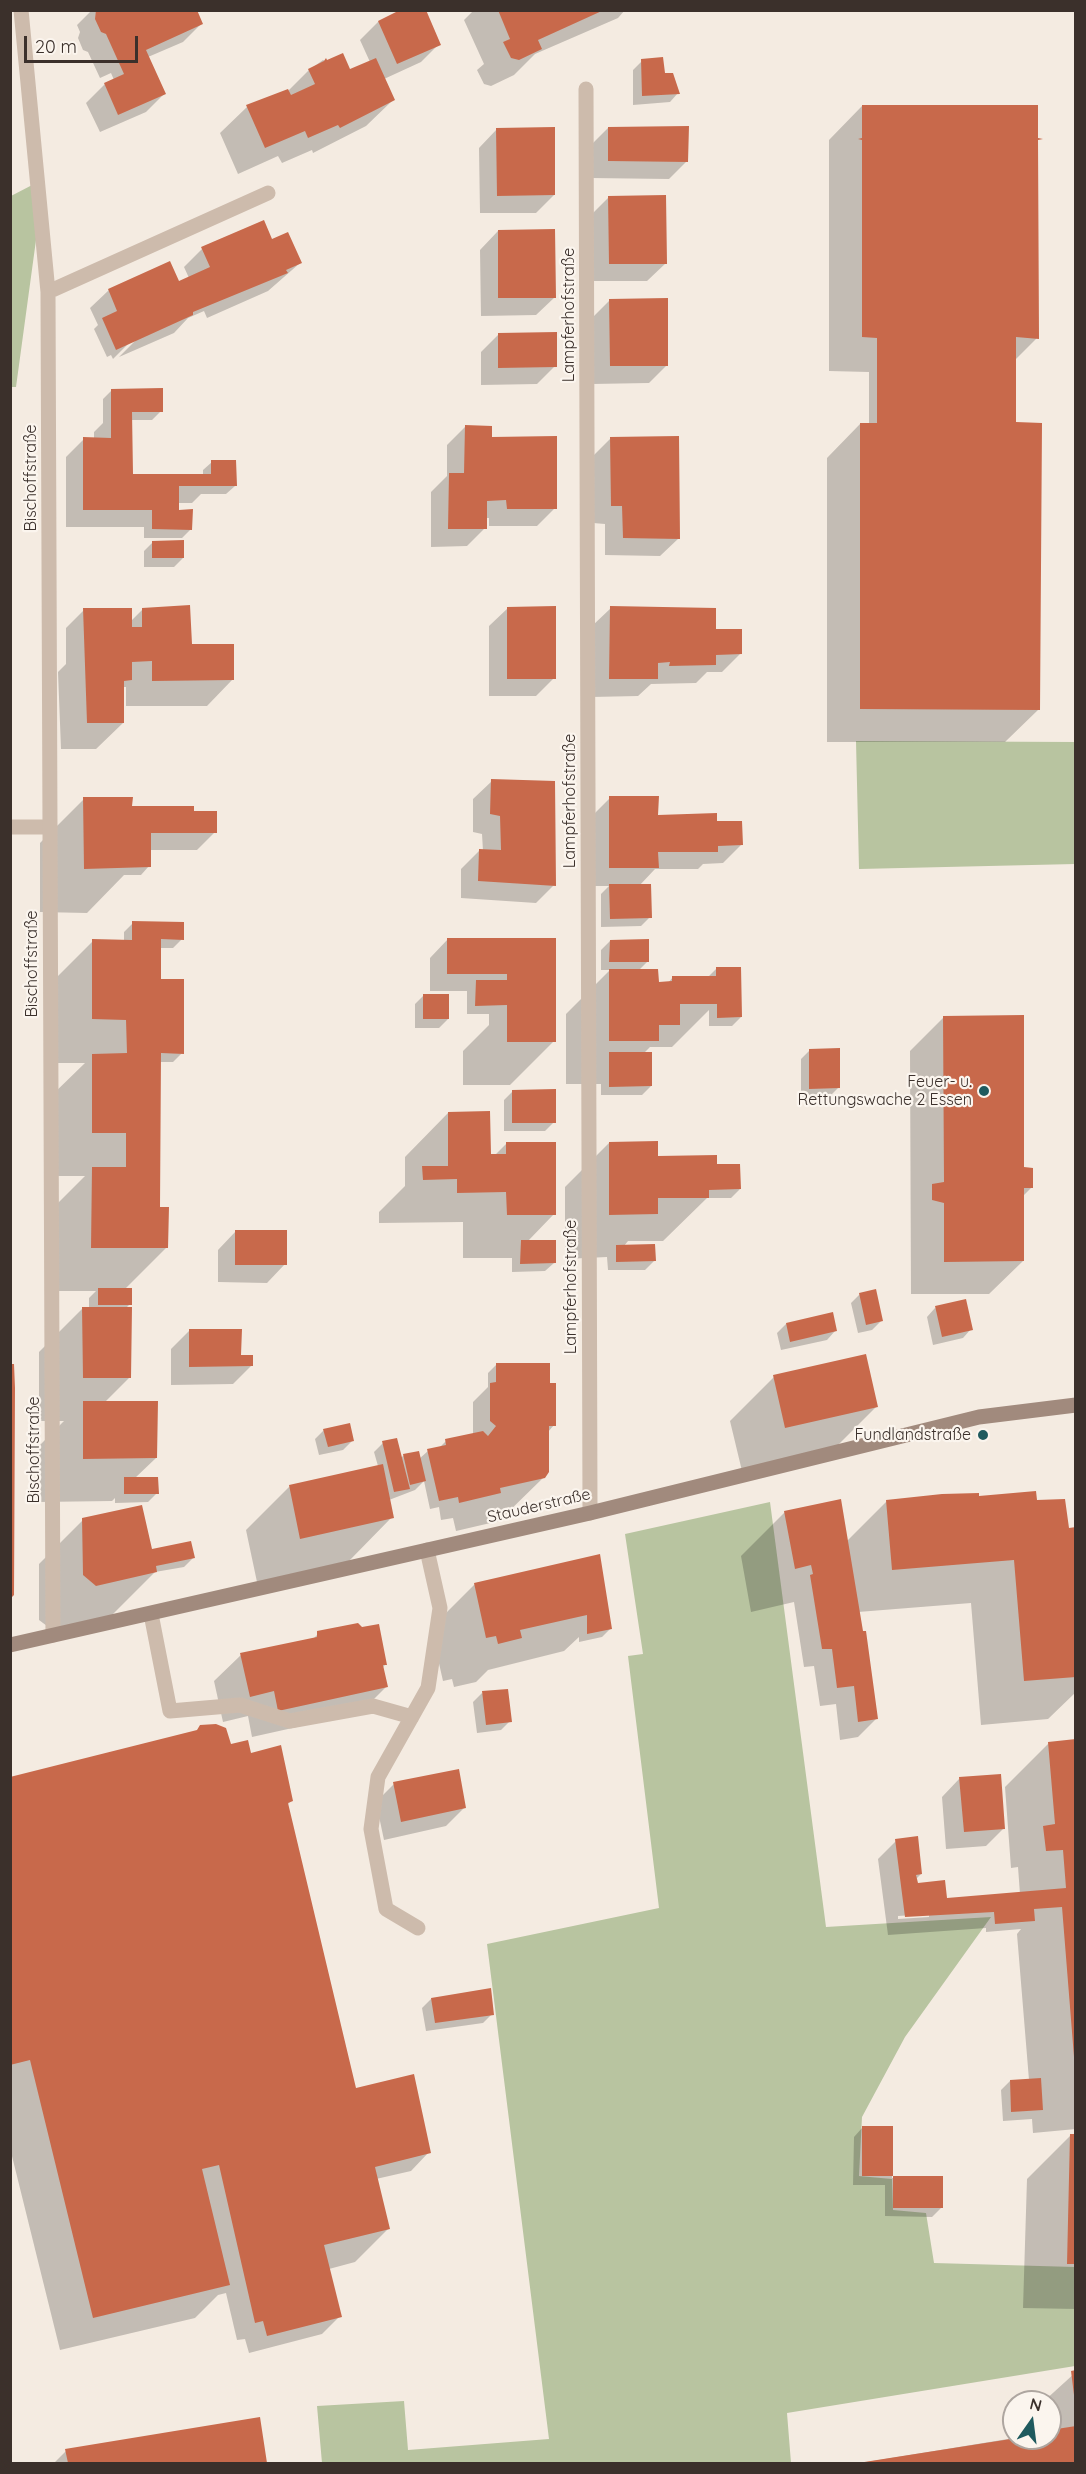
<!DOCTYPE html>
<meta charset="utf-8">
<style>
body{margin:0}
#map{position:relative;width:1086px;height:2474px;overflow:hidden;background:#f4ebe1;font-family:Quicksand,sans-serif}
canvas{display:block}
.frame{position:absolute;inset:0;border:12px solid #3b302b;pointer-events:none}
.north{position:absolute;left:1002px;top:2390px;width:60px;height:60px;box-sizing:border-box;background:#fbf5ee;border:2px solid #aea6a0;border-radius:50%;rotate:14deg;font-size:16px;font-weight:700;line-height:24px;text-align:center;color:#3b302b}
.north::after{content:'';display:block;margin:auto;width:21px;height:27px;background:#1f5a5e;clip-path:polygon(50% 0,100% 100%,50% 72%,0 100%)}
.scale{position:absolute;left:24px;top:36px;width:114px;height:27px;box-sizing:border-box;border:3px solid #3b302b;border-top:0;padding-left:8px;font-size:18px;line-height:21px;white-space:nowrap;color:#3b302b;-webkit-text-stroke:4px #fbf5ee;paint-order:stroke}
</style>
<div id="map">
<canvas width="1086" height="2474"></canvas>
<div class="frame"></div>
<div class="north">N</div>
<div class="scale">20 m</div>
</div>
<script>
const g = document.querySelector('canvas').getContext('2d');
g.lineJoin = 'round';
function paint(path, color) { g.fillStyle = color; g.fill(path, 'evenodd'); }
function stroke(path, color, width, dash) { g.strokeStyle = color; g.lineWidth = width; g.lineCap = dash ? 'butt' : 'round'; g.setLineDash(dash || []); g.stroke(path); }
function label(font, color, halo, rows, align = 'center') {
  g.font = font + ' Quicksand,sans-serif'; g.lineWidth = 4.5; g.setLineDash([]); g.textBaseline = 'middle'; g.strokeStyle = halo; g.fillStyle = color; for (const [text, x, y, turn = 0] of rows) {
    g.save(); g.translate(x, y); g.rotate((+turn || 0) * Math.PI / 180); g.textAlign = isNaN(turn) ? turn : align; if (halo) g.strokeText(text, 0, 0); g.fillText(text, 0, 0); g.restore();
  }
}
paint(new Path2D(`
 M36 183 39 218 16 387H11V196Z
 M856 741 1075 742V864L859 869Z
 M770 1502 826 1927 991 1917 905 2037 862 2117 859 2176 892 2179 893 2210 926 2213 934 2263 1075 2267V2366L787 2413 791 2463H322L317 2406 404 2401 408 2450 549 2439 487 1944 659 1908 628 1656 643 1654 625 1534Z`), '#b8c4a0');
paint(new Path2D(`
 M92 10H195L201 24 183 42 148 57 164 94 146 112 100 132 86 103 105 84 114 80 111 73 100 78 88 52 83 50 78 38 80 32 77 25Z
 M404 10 439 44 421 62 384 79 393 100 366 126 313 153 312 150 282 163 278 156 238 174 220 133 247 107 287 92 309 70 323 60 349 71 370 62 360 40 378 22Z
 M474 10H625L618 18 535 54 514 75 491 86 484 84 477 70 484 64 464 20Z
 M642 61 664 75 678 93 670 102 633 105V70Z
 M862 106 1037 338 1014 361V422L1039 709 1005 742H827V458L860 424H869V372L829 371V140Z
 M608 128 687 161 669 179 590 178V146Z
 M497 129 554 195 536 213H480L479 148Z
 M609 197 666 263 647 281H591V215Z
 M498 231 555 297 536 315 481 316 480 250Z
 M272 241 300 263 268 291 207 318 204 311 188 318 174 333 119 357 135 341H131L113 359 111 355 107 357 94 329 98 325 90 308 109 290 169 263 178 284 189 278 184 267 202 249Z
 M610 300 667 365 649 383 592 384V318Z
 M499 334 555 366 537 384 481 385V352Z
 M112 390 161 411 152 420H131V475H203V470L212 462 235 486 226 494H201L192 503H177V511L191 529 182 538H144V527H66V457L84 439H94V432L103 423V399Z
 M465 427 490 438 555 508 537 526H489V518H485V528L467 546 431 547V492L447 476V445Z
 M610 439 679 538 660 556 605 555V524L593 523 592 457Z
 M153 542 183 558 174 567H144V551Z
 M508 608 554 678 536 696H489V626Z
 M611 608 715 630 740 654 722 672H707L696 683 651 684 638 696 591 697 592 626Z
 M143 609 190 643 233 679 207 706H126V687H123V723L96 749H61L58 672 66 664V628L84 610 130 622Z
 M492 781 554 885 536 903 461 898V869L479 851H483L482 834 473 832V799Z
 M610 798 657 816 715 823 741 845 723 863 703 864 698 869H655L639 886 650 917 641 926 601 927V894L609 886H592V816Z
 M84 799 131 808 193 812 215 832 197 850H150L149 866 141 875H124L87 913 40 912V843Z
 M133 923 182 939 173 948H159V981L182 1053 173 1062H159V1209L167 1247 125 1289 130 1304 126 1308 130 1377 105 1402 156 1458 135 1478 157 1493 148 1502 115 1503V1498L112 1501 39 1502V1446L64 1421H39V1352L83 1308H89V1298L96 1291H48V1213L85 1176H48V1099L85 1063H48L49 985 93 941H124V932Z
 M448 939 554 940V1041L510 1085H463V1051L489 1025V1014H467V991H430V958Z
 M610 941 648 961 639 970 657 983H668L673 977H708L717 968 741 1017 732 1026H709V1010L672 1047H650L644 1053 651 1086 642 1095H601V1084H566V1014L610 970H601V950Z
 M424 995 448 1019 439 1028H415V1004Z
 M944 1017 1032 1187 1023 1196V1261L989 1294H911L910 1051Z
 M810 1050 839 1087 830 1096 801 1097V1059Z
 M513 1091 554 1122 545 1131H504V1100Z
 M448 1113 489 1155H495L507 1143 554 1214 527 1242 554 1263 545 1271 512 1272V1258H463V1222L379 1223V1212L405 1186V1157Z
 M609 1143 657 1158 740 1189 731 1198H707L663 1241H628L624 1246 654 1261 645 1270H608L607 1257 565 1259V1187Z
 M236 1231 285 1264 267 1283 218 1282V1250Z
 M860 1294 881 1321 872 1330 858 1333 851 1303Z
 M935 1308 971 1329 963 1338 933 1345 927 1317Z
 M786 1324 835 1331 827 1340 781 1350 777 1333Z
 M189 1331 251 1366 233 1384 171 1385V1349Z
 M497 1364 554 1425 548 1432 544 1477 499 1521 456 1531 453 1518 441 1520 439 1507 430 1509 424 1481 415 1490 389 1500 392 1517 349 1561 257 1582 246 1530 290 1486 378 1466 374 1452 383 1443 401 1458 404 1455 419 1459 428 1451 439 1448 446 1441 473 1435V1402L488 1387V1373Z
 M774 1377 876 1407 832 1451 742 1471 730 1421Z
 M324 1430 352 1441 343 1450 319 1455 315 1439Z
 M978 1497 1036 1502 1068 1530 1076 1529V1692L1048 1719 981 1725 971 1603 858 1612 876 1719 858 1737 840 1740 836 1704 820 1706 814 1666 804 1667 794 1602 751 1612 741 1556 785 1512 847 1541 887 1501Z
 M83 1520 151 1552 193 1558 184 1567 155 1572 112 1615 51 1629 39 1620V1564Z
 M599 1556 611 1628 602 1637 579 1642V1637L564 1651 488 1670 476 1682 454 1687 452 1679 443 1681 431 1628 475 1584Z
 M319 1633 386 1664 382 1668 386 1687 360 1713 252 1737 248 1716 223 1722 214 1681 241 1655 312 1640Z
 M482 1693 510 1721 501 1730 477 1733 473 1702Z
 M1076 1741V2129L1033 2133 1032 2119 1003 2121 1001 2090 1010 2081 1029 2080 1017 1934 1021 1929 986 1932V1928L888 1935 878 1859 896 1841 921 1874 916 1879V1885L945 1900 1020 1894 1018 1867 1011 1868 1005 1787 1049 1743ZM929 1914V1917L898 1919V1916Z
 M230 1746 250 1755 291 1801 287 1805 355 2091 429 2152 411 2171 376 2179 388 2229 355 2262 329 2269 340 2316 322 2334 249 2353 245 2339 237 2340 226 2293 218 2295 195 2318 60 2350 10 2148V1779Z
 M960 1778 1004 1828 986 1846 946 1849 942 1797Z
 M394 1784 464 1808 446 1826 384 1840 376 1802Z
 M431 1999 492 2014 483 2023 426 2031 422 2008Z
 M862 2128H892V2178H941V2208L932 2217 885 2216V2185H853L854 2137Z
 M1071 2135H1076V2309L1023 2308 1027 2179Z
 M1076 2372V2464H854L1014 2438H1050V2402H1043Z
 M258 2419 266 2464H53L66 2451Z`), '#0003');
paint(new Path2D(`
 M96 10H197L203 24 146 50 166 94 118 115 104 83 124 74 106 34 101 32 95 19Z
 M400 10H426L441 45 397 64 378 21Z
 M498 10H604L538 40 542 49 519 60 511 58 503 42 510 39Z
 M343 53 350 69 376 58 395 100 340 128 338 125 308 138 305 131 265 148 246 105 288 89 291 95 315 84 308 69 324 61 326 58 327 60Z
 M663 57 665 73H673L680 94 642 96 641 59Z
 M862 105H1038V138L1043 139 1038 140 1039 339 1016 337V422L1042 423 1040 710 860 709V423H877V338L862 337V140L858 139 862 138Z
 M689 126 688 162 608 161V127Z
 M555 127V195L497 196 496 128Z
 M666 195 667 264H609L608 196Z
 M264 220 272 239 288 232 302 263 286 270 288 273 193 312V315L116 350 102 318 117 311 108 289 170 261 179 281 210 267 201 247Z
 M555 229 556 298H498V230Z
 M668 298V366H610L609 299Z
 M557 332V367L498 368V333Z
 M163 388V412H132L133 474H211V460H236L237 486H179V510L193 509 192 530 152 529V510H83V437L111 438V389Z
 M465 425 492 426V437L557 436V509H507L506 500 487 501V529H448L449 473H464Z
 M679 436 680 539 623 538 622 506H611L610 437Z
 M184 540V558H152V541Z
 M190 605 192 644H234V680L152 681V661L132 662V680L124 681V723H87L83 608H132V627H142V608Z
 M556 606V679H507V607Z
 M610 606 716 608V629H742V654L716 655V665L669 666 670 662 658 663V679H609Z
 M491 779 555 781 556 886 478 881 479 849 501 850 500 816 490 814Z
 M609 796H659L658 815 717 813V821H742L743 845 718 846V852H658L659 868H609Z
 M83 797H133L132 806H194V811H217V833H151V867L84 869Z
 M609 884H651L652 918 610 919Z
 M132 921 184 922V940L161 939V979H184V1054L161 1053 160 1207H169L168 1248H91L92 1167H126V1133H92V1054L127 1053 126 1020 92 1019V939L132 940Z
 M447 938H556V1042H507V1005L475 1006 476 980H507V974H447Z
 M649 939V962H609L610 940Z
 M716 967H741L742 1017 717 1018V1004H680V1025H659V1041H609V969H658L659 982 672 981V976H716Z
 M423 994H449V1019H423Z
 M1024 1015V1167L1033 1168V1188H1024V1261L944 1262V1203L932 1200V1184L944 1182 943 1016Z
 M840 1048V1088L809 1089V1049Z
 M609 1052H652V1086L609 1087Z
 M556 1089V1123H512V1090Z
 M490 1111 491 1154H506V1142H556V1215H507L506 1192 457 1193V1179L423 1180 422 1166H448V1112Z
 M658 1141V1156L717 1155V1164H740L741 1189 709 1190V1198H658V1214L609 1215V1142Z
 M235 1230H287V1265H235Z
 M521 1240H556V1263L520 1264Z
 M655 1244 656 1261 616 1262V1245Z
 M98 1288H132V1305H98Z
 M876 1289 883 1321 866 1325 859 1293Z
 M966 1299 973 1330 942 1337 935 1306Z
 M82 1307H132L131 1378H83Z
 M833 1312 837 1331 790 1342 786 1323Z
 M189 1329H242L241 1355H253V1366L189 1367Z
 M866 1354 878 1407 785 1428 773 1375Z
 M496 1363H550V1383H556V1426H549V1472L545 1478 500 1488 501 1493 459 1503 458 1497 439 1501 427 1449 446 1445 445 1439 483 1431 488 1436 496 1426 490 1421V1383L496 1382Z
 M10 1364H14L15 1388 14 1595 10 1599Z
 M83 1401H158L157 1458 83 1459Z
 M350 1423 354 1441 328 1447 323 1429Z
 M397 1438 410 1489 394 1492 382 1441Z
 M419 1451 426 1481 410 1485 403 1454Z
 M383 1464 394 1518 300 1539 289 1485Z
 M124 1477H158L159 1494H124Z
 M1036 1491 1037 1500 1065 1499 1069 1528 1076 1527V1677L1024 1681 1014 1560 892 1570 886 1500 942 1494 979 1493V1496Z
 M841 1499 863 1631H866L878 1719 858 1722 854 1686 837 1688 832 1649H822L810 1575 813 1574 811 1565 795 1569 784 1511Z
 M142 1505 152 1549 191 1541 195 1558 156 1566 157 1572 96 1586 83 1575 82 1518Z
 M600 1554 612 1629 587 1634V1615L520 1630 522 1638 498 1644 496 1636 486 1638 474 1583Z
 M358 1623 362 1627 379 1624 387 1665H383L388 1687 278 1711 274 1691 250 1697 240 1653 317 1637V1631Z
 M508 1689 512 1722 486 1725 482 1691Z
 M216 1724 226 1728 231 1744 248 1740 251 1753 281 1745 293 1801 288 1803 356 2088 414 2074 431 2153 375 2167 390 2229 324 2245 342 2317 267 2336 263 2321 255 2323 219 2165 202 2169 230 2285 93 2318 30 2060 10 2065V1777L197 1730 200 1725Z
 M1076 1739V2057H1074L1062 1907 1034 1909 1035 1921 995 1924 994 1912 905 1917 895 1839 918 1836 922 1874 916 1875 918 1883 945 1880 947 1898 1066 1888 1063 1850 1046 1851 1043 1826 1055 1824 1048 1742Z
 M459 1769 466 1808 401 1822 393 1782Z
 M1001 1774 1005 1829 964 1832 959 1777Z
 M491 1988 494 2015 435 2023 431 1998Z
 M1041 2078 1043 2110 1011 2112 1010 2080Z
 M862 2126H893V2176H862Z
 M1070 2134H1076V2264H1067Z
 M893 2176H943V2208H893Z
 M1076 2370V2395H1074L1071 2371Z
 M260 2417 267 2463H68L65 2449Z
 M1076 2426V2463H858L1017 2438H1050V2430Z`), '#c8694b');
stroke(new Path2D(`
 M10 827H50
 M151 1614 170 1711 240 1705 290 1721 373 1706 412 1717
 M418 1928 386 1909 371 1829 378 1777 428 1688 440 1608 427 1550`), '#cdbbac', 15);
stroke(new Path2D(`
 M21 10 48 292 53 1635
 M586 89 590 1513
 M48 292 268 193`), '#cdbbac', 15);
stroke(new Path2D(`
 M10 1645 590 1513 979 1417 1076 1405`), '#a18a7d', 15);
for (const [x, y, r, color] of [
 [984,1091,6,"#1f5a5e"],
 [983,1435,6,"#1f5a5e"]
]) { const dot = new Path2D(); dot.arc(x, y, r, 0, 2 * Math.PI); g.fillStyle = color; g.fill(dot); stroke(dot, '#fbf5ee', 2); }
label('16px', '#3b302b', '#fbf5ee', [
 ["Lampferhofstraße",569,315,-90],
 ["Bischoffstraße",31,478,-90],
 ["Lampferhofstraße",570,801,-90],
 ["Bischoffstraße",32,964,-90],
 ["Lampferhofstraße",571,1287,-90],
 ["Bischoffstraße",34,1450,-90],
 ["Stauderstraße",539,1506,-13]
]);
label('16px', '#3b302b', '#fbf5ee', [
 ["Feuer- u.",972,1082],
 ["Rettungswache 2 Essen",972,1100],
 ["Fundlandstraße",971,1435]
], 'right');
</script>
